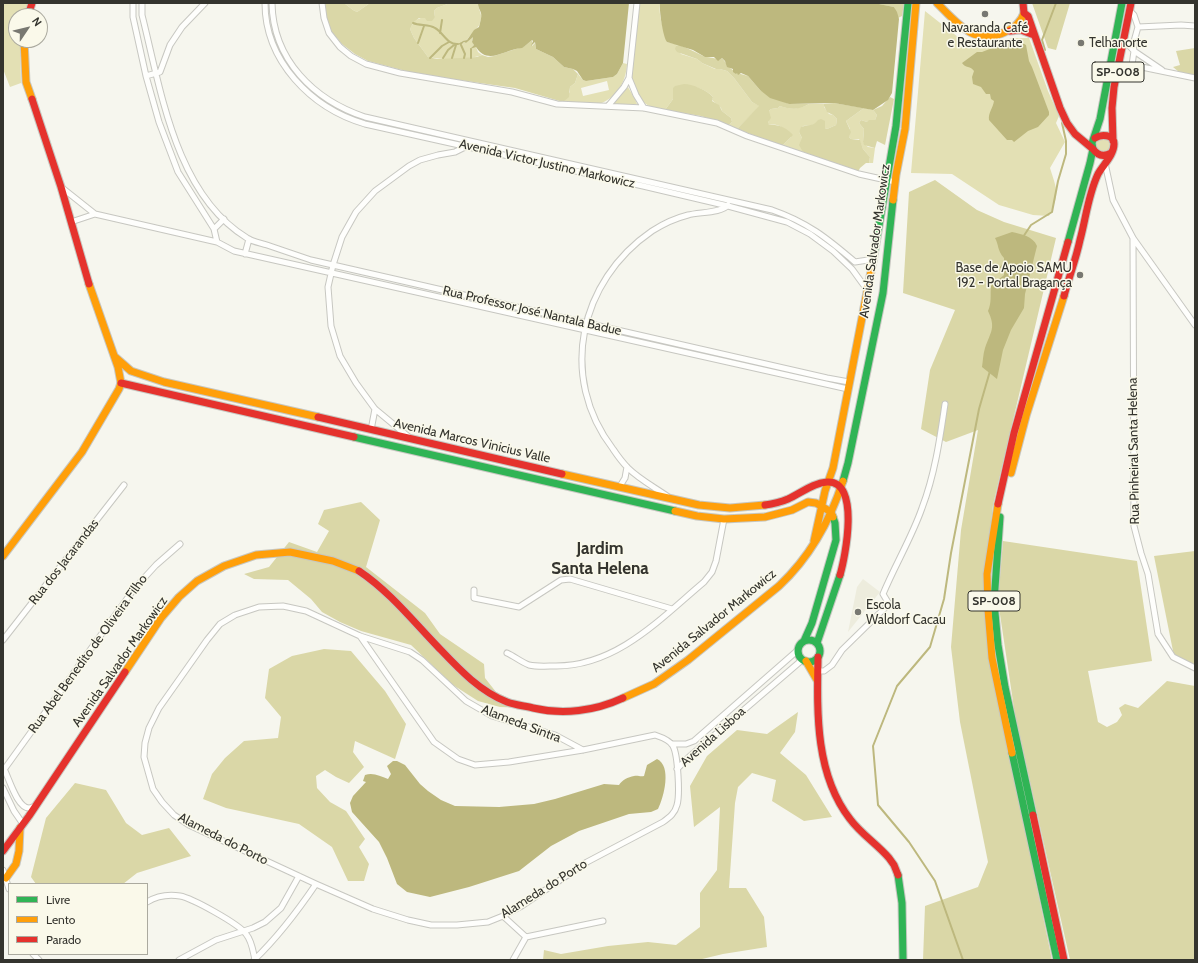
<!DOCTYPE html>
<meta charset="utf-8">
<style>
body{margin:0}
#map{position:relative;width:1198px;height:963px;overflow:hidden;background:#f6f6ee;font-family:Cabin,sans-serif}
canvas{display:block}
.frame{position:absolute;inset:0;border:4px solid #34342e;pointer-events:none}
.legend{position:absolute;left:8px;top:883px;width:140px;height:72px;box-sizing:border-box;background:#faf9ea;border:1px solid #abaa9f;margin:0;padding:5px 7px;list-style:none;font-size:12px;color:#34342e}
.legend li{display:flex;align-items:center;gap:8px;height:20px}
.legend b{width:20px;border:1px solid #abaa9f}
.north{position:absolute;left:8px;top:8px;width:40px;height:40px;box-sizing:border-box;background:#faf9ea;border:1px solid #abaa9f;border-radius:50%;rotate:55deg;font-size:11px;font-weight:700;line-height:16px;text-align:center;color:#34342e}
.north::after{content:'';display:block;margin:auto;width:14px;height:18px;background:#787871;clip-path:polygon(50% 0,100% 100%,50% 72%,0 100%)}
</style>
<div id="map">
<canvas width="1198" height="963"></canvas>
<div class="frame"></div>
<ul class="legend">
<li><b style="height:5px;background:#30b455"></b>Livre</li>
<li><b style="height:5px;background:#ff9f0a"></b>Lento</li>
<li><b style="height:5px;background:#e5322d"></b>Parado</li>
</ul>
<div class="north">N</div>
</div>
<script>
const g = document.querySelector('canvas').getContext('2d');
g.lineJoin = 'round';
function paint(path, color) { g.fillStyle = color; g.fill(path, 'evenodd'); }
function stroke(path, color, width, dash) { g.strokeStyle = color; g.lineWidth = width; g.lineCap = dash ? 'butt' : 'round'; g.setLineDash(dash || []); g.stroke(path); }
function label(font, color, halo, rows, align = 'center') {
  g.font = font + ' Cabin,sans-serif'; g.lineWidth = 3; g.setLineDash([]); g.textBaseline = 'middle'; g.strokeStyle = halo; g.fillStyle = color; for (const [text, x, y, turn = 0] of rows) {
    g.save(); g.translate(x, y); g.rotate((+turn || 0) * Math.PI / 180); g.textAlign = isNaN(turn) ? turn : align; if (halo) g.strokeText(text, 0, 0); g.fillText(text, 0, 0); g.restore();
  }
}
paint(new Path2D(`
 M863 579 880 592 848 632 857 587Z`), '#edecdd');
paint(new Path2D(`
 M3 3H29L24 16H16V40H20L21 83 10 87 3 69Z
 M344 3H370L357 12 353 10Z
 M450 3H478C478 9 482 13 481 19 480 29 471 32 467 40L461 42V45L464 42 466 43 471 37H473L472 41 474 45 472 47 471 49 473 47H476L478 52 482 55C470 60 441 60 428 57L414 38 410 29C416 16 421 18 435 17L434 11 437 8Z
 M638 3H660C658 16 664 29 667 42L679 45 676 46 681 54 697 59 702 63 715 69H720L727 71 734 78 752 102 760 106 737 129 729 125 732 122 731 118 722 111 721 108 712 100 713 97C704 87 690 85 678 86L673 99 665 110 649 106 643 102 636 94 631 81Z
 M925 11 963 41 985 47 1012 38H1029L1048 91 1059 116 1056 123 1065 142 1050 168C1057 190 1060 194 1049 216L1033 215 999 205 952 174 911 173Z
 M623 63 627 64C626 82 617 98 599 104L563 102 570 92V87L575 83 578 74 583 80 586 81 613 77 617 74ZM607 81 609 90 583 96 581 88Z
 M628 87 635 99 637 104H615V101Z
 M809 104H824V107L829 114 833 115 837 119 836 125 827 129 825 128V121L812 125 803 126 799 132 802 138 803 152 782 146 791 137C784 129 780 123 769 125L768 124 769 111 771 109 778 108 780 106C790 110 800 109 809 104Z
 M864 108 873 110 877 115 875 120 867 122 861 120 859 123 864 129 863 142 868 147 875 148 873 163H869L870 157 863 149 859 139H851L849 137 850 129 846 121Z
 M1096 145a7 7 0 1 1 14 0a7 7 0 1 1-14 0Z`), '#e3e0b4');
paint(new Path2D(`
 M325 3H344L353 10 357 12 370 3H450L437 8 434 11 435 17 432 21H427L425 18H419L413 23 410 29 414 38 428 57 437 59 460 58 477 57 482 55 488 57 494 56 525 46 532 40V46L535 43 536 49 553 57 564 67 573 69 578 74 575 83 570 87 569 97 563 102 515 88 417 74 368 61 355 54 342 44 331 31 326 16Z
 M873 3H904L902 16 898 18 894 7Z
 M1032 3H1070L1056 50 1048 48Z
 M679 45C688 48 695 52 703 56 708 58 714 57 719 60L722 58 730 68 737 73 748 76 760 90 789 104H809C798 110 791 110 780 106L778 108 771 109 769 111 771 118 768 122 769 125C778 124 787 128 793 135L782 146 737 129 759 106 752 102 734 78 727 71 720 69H716L702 63 697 59 677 52 675 49 676 46Z
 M1195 48V76L1179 72 1173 67 1180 65 1176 51Z
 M684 84C692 84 707 90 713 97L712 101 719 105 722 111 731 118 732 122 729 125 701 116 665 110 673 99V88L675 86Z
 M890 97 894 99 885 145 877 141 875 148 864 145 863 142 864 129 859 123 861 120 867 122 869 120H875L877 115 873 110 882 106Z
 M834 103 864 108 846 121 851 132 849 137 851 139 860 140 863 149 870 157 869 163H866L860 168 858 172 803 152 799 145 802 138 799 132 801 127C808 124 813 127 818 120L821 119 825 121V128L827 129 836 125 837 119 833 115 827 112 824 106V104Z
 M935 180 977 210 1004 222 1056 238 993 505 985 577 994 680 1052 960H923L925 906 978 887 988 862 960 722 951 647 961 530 978 430 946 442 921 429 930 370 955 310 903 293 909 192Z
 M361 502 380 520 366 567 425 613 440 634 484 664 485 678 496 692 528 708 500 707 478 701 453 685 411 645 361 631 340 622 322 612 311 599 288 580 254 579 244 574 269 567 289 542 317 552 329 531 318 524 324 510Z
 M1003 541 1137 561 1152 661 1088 671 1098 722 1107 727 1117 722 1122 715 1119 708 1125 704 1138 708 1167 681 1195 686V960H1070L1015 715 998 601Z
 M1195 551V667L1174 656 1154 556Z
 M324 649 351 651 385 691 406 724 395 759 355 741 353 752 364 767 349 783 336 777 325 770 316 776 317 788 330 802 346 811 365 839 359 847 369 864 364 881H348L332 847 299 824 226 808 203 799 212 774 225 758 244 741 278 738 281 717 265 698 269 669 292 656Z
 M798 712 795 732 780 753 806 775 832 817 804 821 772 801 776 780 752 773 738 787 735 803 729 888H746L764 917 767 947 723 954 698 960H543L544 950 561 954 608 946 648 942 676 945 700 927V893L717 870 720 807 694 827 690 786 707 756 737 730 767 734Z
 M75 783 106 790 126 823 142 835 169 828 191 856 137 873 123 884H36L31 877 46 818Z`), '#dad7a7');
paint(new Path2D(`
 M478 3H629L623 63 617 74 613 77 586 81 583 80 577 71 573 69 564 67 553 57 536 49 535 42 531 46 533 41 532 40 525 46 522 48C505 49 488 66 476 47L470 49 474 45 472 42 473 37 466 43 464 42 461 45 458 44 463 41 467 40 474 30 479 27C480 23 482 17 481 13 480 9 478 8 478 3Z
 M660 3H874L894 7 897 12 899 19 892 93 888 100 873 110 834 103 789 104 770 98 760 90 748 76 741 73 738 75 737 73 736 74 733 72V69L727 67 725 61 722 58 718 61 714 57H705L693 50 667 42C663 37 659 10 660 3Z
 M1015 39 1026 45 1029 61 1032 67 1049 112V115L1038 127 1028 131 1014 142 1012 140H1007L989 120C988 113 993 108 994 101L991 99 990 94H986L981 87 973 84 972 77 974 71C971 66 965 68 962 63L977 52H982Z
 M1012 232C1021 234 1033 236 1037 246L1025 294 1024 308 1011 330 1003 350 997 379 982 367C983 361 983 354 985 348 991 331 996 328 988 311 992 302 990 295 991 286L1004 275V270L1001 268H999L1004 262V258C997 250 999 245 995 238Z
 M657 759C672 766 664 797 658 809L651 812 629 814 579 831 551 846 519 871 469 887 430 897 407 892 397 884 387 858 379 842 352 812 350 803 353 796 366 782 363 781 365 775C373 772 380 776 388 779L391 774 387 766 393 761H397L405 765 420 784 428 791 441 800 455 806 499 807 534 804 555 799 604 784 619 785C622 780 628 777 634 776 638 775 640 777 644 776L647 765Z`), '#bdb87e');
stroke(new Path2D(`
 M413 23C420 26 429 24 435 28 443 32 447 45 458 44
 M440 33 442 20
 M418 43 424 26
 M461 45 465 54 464 58
 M1045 50 1042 40 1056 3
 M430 58 442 46 449 42
 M443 58 448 50 454 45
 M452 58 456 45
 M471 58V49
 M1023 237 1031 225 1052 212 1058 181 1066 154V141L1062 123
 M963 960 935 881 909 842 878 805 873 746 897 686 930 647 944 599 951 553 979 409 990 371`), '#bdb87e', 2);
const street = new Path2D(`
 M133 3V17L146 76 159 122 178 172 214 229 217 242
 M142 3V15C161 90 175 194 247 238 253 242 261 243 267 245 282 250 296 255 311 260L827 378 849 382
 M265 3C265 61 311 108 365 124L643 186 728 206 787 222 810 234 833 251 852 269 868 291
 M272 3C273 60 314 100 365 117L772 210C807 222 827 238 855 262L868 260 874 254
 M322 3 324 18 329 33 340 47 351 56 366 64 400 73 512 92 557 104 644 108 717 123 747 136 859 174 895 182
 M1129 10 1134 15 1138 27 1181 25 1195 26
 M1123 39 1134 51 1162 70
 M1132 65 1134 51 1133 45 1138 27
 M1118 68 1132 65 1195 78
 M146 76 160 72 170 45 182 27 205 3
 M629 78 636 95 644 108
 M608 106 624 87 629 78 637 3
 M1105 163 1113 200 1133 238 1195 325
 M61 187 95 214 217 242 234 251 848 389
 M71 222 95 214
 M214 229 224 219
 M1133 238 1134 526 1141 553 1148 574 1158 634 1173 657 1195 668
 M245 254 249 239
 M371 430 375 409
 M410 438 375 409 356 383 340 356 331 326 328 287 333 265 342 237 356 212 375 191 409 166 420 160 438 155 455 152 467 146V145
 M620 486 625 478 627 467
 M667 496C654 487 639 479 628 468 622 462 617 455 613 449 558 377 579 281 652 231 663 224 676 218 688 215 699 212 722 213 728 205
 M474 590V598L519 607 561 580 570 579 672 609
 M360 636 434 742 458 759 475 765 509 762 583 750 655 735C661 737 670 740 673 746 678 755 680 795 677 805 675 813 670 817 663 822L587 862 520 907 503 916 488 922 457 925H431L408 920 373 909 316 884 189 825 174 815 162 802 153 789 144 757 145 743 149 728 159 708 207 640 220 624 235 615 259 607 283 606 306 611 360 636 410 652 422 660 466 701 492 716 555 735 583 750
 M3 640 124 485
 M507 653C514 656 521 662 529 665 537 667 548 666 556 666 617 666 660 619 704 582L712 572 716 561 724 519
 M818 671H824L832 665 842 650 889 604 883 594C895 565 912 537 922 508 935 474 940 438 945 404
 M673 744H686L694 741 798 650
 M4 769C9 778 17 808 29 808 31 808 33 807 35 806
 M677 769 689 757 802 660
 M3 771 134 589 156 565 180 544
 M3 788 14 811 23 824
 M3 870 9 889
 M147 902C157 896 168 894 180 896 192 898 239 924 246 934 252 941 253 951 255 960
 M503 916 526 937 513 960
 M526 937 603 921
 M33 954 39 960
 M179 960 216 940 253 928 265 922 281 908 299 876
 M254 960C278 937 297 912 316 884`);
const fast = new Path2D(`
 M1068 242 1090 163 1093 149 1092 143 1100 119 1122 3
 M873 261 896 126 908 3
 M354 437 675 511
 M843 481 848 463 883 293 893 200
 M1000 517 994 602 998 645 1005 687 1033 815
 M798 651a11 11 0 1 1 22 0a11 11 0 1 1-22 0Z
 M804 641 812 623 836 540 835 523 833 517
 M817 643 840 575
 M1012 753 1057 960
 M898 875 902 903 903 960`);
const slow = new Path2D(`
 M937 3C957 23 975 47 1005 32 1014 28 1021 22 1024 13
 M24 40 26 82 32 99
 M893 200 896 175 905 129 916 3
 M115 357 131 371 164 382 318 417
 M1011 473 1026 416 1064 296
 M562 474 699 505 730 508 765 505
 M998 504 987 574 988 610 992 658 1012 753
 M675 511 697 516 724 519 765 517 792 510 808 502 816 503 831 512 833 517
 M814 541 825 491 833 468 873 261
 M3 556 82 452 119 389 121 383 118 367 89 284
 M806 661 817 680
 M125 672 161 618 179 597 197 581 224 566 256 555 290 552 333 561 359 571
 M623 698 654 684 688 660 779 586C810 557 830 521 843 481
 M6 878 16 864 19 851 20 828`);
const jam = new Path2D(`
 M1023 3 1024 13 1028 16 1060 108 1067 123 1075 134 1093 149
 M28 16 32 3
 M1010 31 1021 30 1034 35
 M32 99 61 187 89 284
 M1113 141 1112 108 1114 87 1131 3
 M1093 149C1098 156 1104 157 1111 153
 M1064 296C1069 277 1076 259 1080 240 1086 218 1088 195 1098 174 1103 165 1114 155 1114 144 1114 134 1101 134 1095 138
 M121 383 354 437
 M318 417 562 474
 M998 504 1014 433 1068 242
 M765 505C773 504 781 502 788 499 801 493 813 483 827 482 861 480 845 558 840 575
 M359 571C389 591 413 621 438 647 458 668 479 691 507 702 515 705 525 706 533 708 563 715 595 711 623 698
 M818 657C817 712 815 774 850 819 861 834 877 844 889 858L894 865 898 875
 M1033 815 1064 960
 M3 851 29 816 125 672`);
stroke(street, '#c7c7c1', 7);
stroke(fast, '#c7c7c1', 9);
stroke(slow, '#c7c7c1', 9);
stroke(jam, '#c7c7c1', 9);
stroke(street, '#fefefc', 5);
stroke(fast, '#30b455', 7);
stroke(slow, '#ff9f0a', 7);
stroke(jam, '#e5322d', 7);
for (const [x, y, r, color] of [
 [985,14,4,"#787871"],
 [1081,43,4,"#787871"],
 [1080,275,4,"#787871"],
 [858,612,4,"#787871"]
]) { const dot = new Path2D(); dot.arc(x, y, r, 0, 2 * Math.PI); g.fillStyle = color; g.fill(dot); stroke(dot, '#faf9ea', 1.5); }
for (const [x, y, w] of [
 [1118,72,52],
 [994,601,52]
]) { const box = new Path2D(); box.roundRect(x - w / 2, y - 10, w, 20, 3); g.fillStyle = '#faf9ea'; g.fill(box); stroke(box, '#34342e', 1); }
label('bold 12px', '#34342e', null, [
 ["SP-008",1118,72],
 ["SP-008",994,601]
]);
label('13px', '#34342e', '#faf9ea', [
 ["Navaranda Café",985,28,"center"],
 ["e Restaurante",985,43,"center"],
 ["Telhanorte",1089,43],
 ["Base de Apoio SAMU",1072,268,"right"],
 ["192 - Portal Bragança",1072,283,"right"],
 ["Escola",866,605],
 ["Waldorf Cacau",866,620]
], 'left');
label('13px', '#34342e', '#faf9ea', [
 ["Avenida Victor Justino Markowicz",547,164,13],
 ["Avenida Salvador Markowicz",875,241,-82],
 ["Rua Professor José Nantala Badue",532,311,13],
 ["Avenida Marcos Vinicius Valle",472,441,13],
 ["Rua Pinheiral Santa Helena",1134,451,-91],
 ["Rua dos Jacarandas",64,562,-52],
 ["Avenida Salvador Markowicz",714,621,-39],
 ["Rua Abel Benedito de Oliveira Filho",88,654,-54],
 ["Avenida Salvador Markowicz",120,662,-55],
 ["Alameda Sintra",521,724,21],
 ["Avenida Lisboa",713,737,-42],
 ["Alameda do Porto",223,839,27],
 ["Alameda do Porto",544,889,-32]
]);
label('bold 17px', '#34342e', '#faf9ea', [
 ["Jardim",600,549],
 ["Santa Helena",600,569]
]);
</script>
